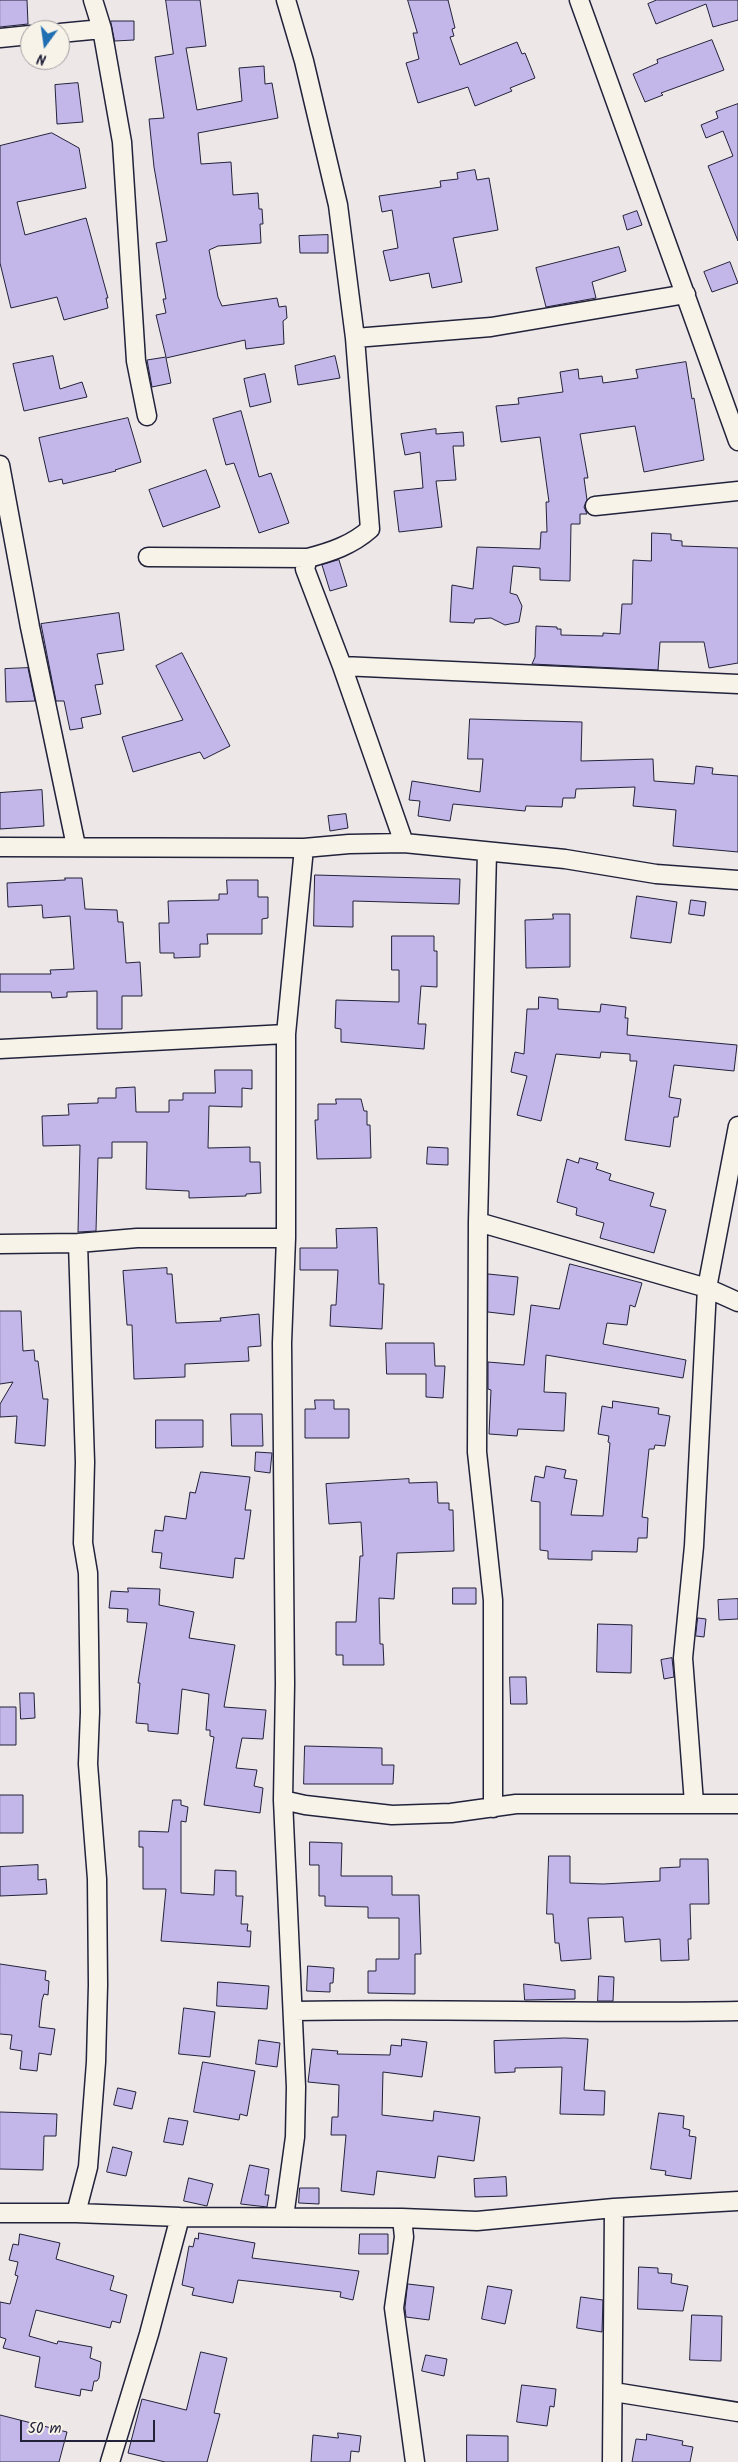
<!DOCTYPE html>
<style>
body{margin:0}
#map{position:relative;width:738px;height:2462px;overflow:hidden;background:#ede7e8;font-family:Kalam,sans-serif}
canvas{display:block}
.north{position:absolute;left:20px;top:20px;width:50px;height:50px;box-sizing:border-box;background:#f7f3e8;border:1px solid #a29fa3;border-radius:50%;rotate:194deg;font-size:14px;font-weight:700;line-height:20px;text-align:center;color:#22223b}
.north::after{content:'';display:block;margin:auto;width:18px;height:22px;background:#1f6fb2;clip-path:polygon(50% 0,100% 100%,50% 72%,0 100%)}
.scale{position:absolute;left:20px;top:2420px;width:135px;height:22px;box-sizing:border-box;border:2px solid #22223b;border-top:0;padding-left:6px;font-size:15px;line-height:18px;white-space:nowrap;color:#22223b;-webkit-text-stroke:4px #f7f3e8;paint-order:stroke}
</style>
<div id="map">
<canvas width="738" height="2462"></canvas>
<div class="north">N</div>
<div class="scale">50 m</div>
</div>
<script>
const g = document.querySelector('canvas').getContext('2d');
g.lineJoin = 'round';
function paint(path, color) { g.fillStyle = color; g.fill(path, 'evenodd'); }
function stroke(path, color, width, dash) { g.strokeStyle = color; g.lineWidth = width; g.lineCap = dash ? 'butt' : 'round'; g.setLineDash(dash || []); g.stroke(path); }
const building = new Path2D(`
 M0 0H27L28 24 0 27Z
 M166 0H200L206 46 186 48 197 110 242 101 239 68 264 66 265 84 272 83 278 118 198 133 201 164 231 162 233 195 258 193 259 209H262L263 224H260L261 243 218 246 209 250 218 297 222 306 277 298 279 307 286 306 287 318 283 321 284 344 246 349 245 340 166 358 171 383 152 387 147 360 166 357 156 315 166 313 163 299H166L156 243 167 241 154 167 149 119 164 118 155 57 173 54Z
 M408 0H448L455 28 452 29 454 36 450 37 460 65 517 42 522 54 525 53 535 78 510 88 512 91 475 106 468 87 418 103 406 63 419 59 413 33H417Z
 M657 0H738V20L713 27 706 4 656 24 648 4Z
 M111 21H134V40L115 41Z
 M712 40 724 70 661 93 663 95 645 102 633 74 658 63 657 60Z
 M78 83 83 122 57 124 55 85Z
 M738 104V241L708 166 733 156 723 131 706 138 701 125 718 118 716 112Z
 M52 133 79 148 86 188 17 202 25 235 86 218 108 298H106L108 308 64 320 57 297 11 308 0 263V146Z
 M475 170 477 180 489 178 498 230 453 238 462 282 432 288 429 273 390 281 383 251 398 248 392 210 382 212 379 196 441 187 440 181 458 179 457 173Z
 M637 211 642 225 627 230 623 216Z
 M328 235V253H300L299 236Z
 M619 247 626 271 592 282 596 298 546 307 536 268Z
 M730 262 738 283 712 292 704 272Z
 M53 356 60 389 82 382 87 397 24 411 13 364Z
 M335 356 340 378 298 385 295 366Z
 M686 362 692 399 694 398 704 460 644 472 635 426 580 434 588 478H584L587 500 584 507 587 514H580V524H571L570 581 540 580V568L513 566 510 593 517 595 522 606 519 622 505 625 491 618 475 619 474 623 450 622 452 585 473 589 477 547 540 549 541 532H547L546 502H549L540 437 501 442 496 406 519 404 518 398 563 392 560 372 578 369 579 379 602 376 603 383 638 378 636 370Z
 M265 374 271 402 250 407 244 379Z
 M241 411 259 477 271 473 289 523 259 533 234 463 226 465 213 419Z
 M128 418 141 462 115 470 116 471 63 484 62 479 49 482 39 438Z
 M436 429V434L463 432 464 446H453L456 480 436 481 442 527 399 532 394 491 423 488 420 452 405 455 401 434Z
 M206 470 220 507 163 527 149 490Z
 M652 533 671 534V540L682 541V546L738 548V663L709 668 704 642H660L658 670 532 664 535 657 536 626 557 627V629H561V635L603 636V633L620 634 622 604H632L633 560 651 561Z
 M339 560 347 586 330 591 322 565Z
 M119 613 124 650 97 654 103 684 95 685 101 714 81 718 83 728 70 730 64 701H56L41 624Z
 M182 653 230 746 204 759 200 752 133 772 122 737 183 720 156 666Z
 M28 668 35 701 6 702 5 669Z
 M470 719 582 722 581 761 653 759 654 781 694 784 696 766 713 768 712 774 738 776V852L673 846 676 810 633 806 635 787 576 789 575 798H563L562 807 526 806 525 811 453 804 450 821 418 816 420 801 409 800 412 781 480 792 483 759H468Z
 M42 790 44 826 0 829V793Z
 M346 814 348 828 330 831 328 816Z
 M315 875 460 879 459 904 353 901V927L314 926Z
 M65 878H82L85 909 117 910 118 922H123L126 963 140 962 142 996H122V1029H97V991L67 992V997L52 998 51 992H0V974H51L50 970 74 969 70 916 43 918 42 905 8 907 7 883 65 880Z
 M227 880H258V897H268V918L262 919V934H207L208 944H200V957L174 958V953H160L159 923H169L168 901 219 900V894H227Z
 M637 896 677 902 671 943 631 938Z
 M691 900 706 902 704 916 689 914Z
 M553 914H570V967L526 968 525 920 553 919Z
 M392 936H434V951H437V987L421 986 418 1024H426L424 1049 341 1042V1029L335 1028 336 1000 399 1002V970H392Z
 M539 997 558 999V1009L600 1012 601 1004 626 1007 625 1018H628L627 1035 737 1045 734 1071 674 1065 669 1097 681 1099 678 1117H674L670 1147 625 1140 637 1061H630V1054L601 1052 600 1058 556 1054 541 1121 517 1115 527 1076 511 1072 515 1052 524 1054 527 1009H538Z
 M215 1070H252V1089L242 1088V1107L209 1106 208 1148 250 1147V1162H260L261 1193 246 1194V1196L189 1198V1191L146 1189 147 1142H112V1158H98L96 1231 78 1232 80 1145 43 1146 42 1116 69 1115 68 1104 98 1103V1098H116V1088L135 1087 136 1112H169V1100H183V1093H215Z
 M336 1099H361L364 1111H367V1125H370L371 1158 317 1159 315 1120H318V1104H336Z
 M428 1147 448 1148V1165L427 1164Z
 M580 1158 598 1163 596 1169 611 1174 609 1180 654 1193 650 1206 666 1210 654 1253 600 1238 604 1223 576 1215 577 1208 557 1202 567 1159 578 1163Z
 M377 1228 379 1284H384L382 1329 330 1326 331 1305H336L338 1270H300V1248H337L336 1229Z
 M570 1264 642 1283 635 1307 630 1305 627 1325 607 1323 603 1344 686 1360 683 1378 546 1355 544 1392 566 1393 564 1431 518 1429 517 1436 489 1434 491 1390 488 1389V1362L524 1365 531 1305 559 1309Z
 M167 1268V1274H172L176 1323 221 1321 220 1318 259 1314 261 1346 248 1347 249 1361 185 1364V1377L134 1379 132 1325H127L123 1271Z
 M488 1274 518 1277 514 1315 488 1312Z
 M0 1311H21L23 1351 34 1350 35 1361H38L43 1399H48L45 1446 15 1443 17 1416 0 1417V1404L13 1382 0 1384Z
 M386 1343H434L435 1366H445L443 1398 426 1397V1374H387Z
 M315 1400H334V1409H349V1438H305V1409H315Z
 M613 1401 659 1408 658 1414 670 1416 665 1446 655 1445 654 1449H649L642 1517 648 1518 647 1538H638L637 1552 592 1551V1560L548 1559V1551L540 1550V1502L531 1501 535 1476 544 1478 546 1466 566 1470 564 1478 577 1480 571 1515 603 1516 610 1443 608 1442 609 1436 598 1434 602 1406 612 1408Z
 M231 1414H262L263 1446H232Z
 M156 1420H203V1447L156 1448Z
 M256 1452 272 1453 270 1473 255 1471Z
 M201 1472 250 1477 245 1510H251L244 1559 235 1558 233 1578 160 1568 162 1553 152 1552 155 1530 163 1531 165 1516 186 1519 190 1492 195 1493Z
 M409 1479V1483L437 1482 438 1503H449V1510H453L454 1551 397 1553 394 1599 379 1598 380 1644H383L384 1665H343V1655H336V1622H356L360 1556H363L361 1522 329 1524 326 1484Z
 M128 1588 160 1589 159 1605 194 1612 189 1638 235 1645 224 1707 266 1710 263 1739 242 1738 236 1768 257 1770 254 1786 263 1788 260 1813 204 1805 214 1737 210 1736V1730H206L209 1694 182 1689 178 1734 148 1731V1724L136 1723 140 1683H138L147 1623 127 1622 128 1609 109 1608 111 1591 128 1592Z
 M453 1588H476V1604H453Z
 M738 1599V1619L719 1620 718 1600Z
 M698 1618 706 1619 704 1637 696 1636Z
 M598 1624 632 1625 631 1673 597 1672Z
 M672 1658 674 1677 664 1679 661 1660Z
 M510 1677H526L527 1704H511Z
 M20 1693H34L35 1718 21 1719Z
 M0 1707H16V1745H0Z
 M305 1746 382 1748V1765H394L393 1784H304Z
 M0 1795H23V1833H0Z
 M173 1800H181V1805L188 1807 186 1822 181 1821V1893L214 1895 215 1870 236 1871V1896H243L241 1924H248L247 1931H251L250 1947 161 1941 166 1889H143V1847H139V1831L168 1832Z
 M310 1842 342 1843 341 1876H392V1895H419L421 1954H415V1994L368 1993V1971H376V1959H399V1918H368V1907L325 1906V1896H319V1865H310Z
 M549 1856H570V1883L603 1884 660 1881V1868L680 1867V1859H708L709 1904H690L691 1939H688L689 1960 661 1961 660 1939 625 1942 623 1917 588 1918 591 1959 561 1961 559 1943H555L553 1914H547Z
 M38 1865V1880L46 1879 47 1894 0 1896V1867Z
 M0 1964 46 1971 45 1980 49 1981 48 1995 44 1994 42 2000 39 2027 55 2029 51 2055 39 2053 37 2071 20 2069 22 2051 10 2049 12 2035 0 2034Z
 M308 1966 334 1968 333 1983H330V1992L307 1991Z
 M599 1976 614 1977 613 2001H598Z
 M218 1982 269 1986 267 2009 217 2006Z
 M524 1984 575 1990V1999L525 2000Z
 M184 2008 215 2012 210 2057 179 2054Z
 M565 2038 588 2039 584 2090 605 2091 604 2115 560 2114 562 2067 515 2068V2072L495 2073 494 2041Z
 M402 2039 427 2042 422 2077 383 2072 382 2115 433 2121 434 2111 480 2117 474 2161 438 2156 435 2178 377 2171 374 2195 341 2191 346 2135H331L332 2117H338L339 2085 308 2082 312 2049 338 2051 337 2054 390 2055 391 2045 401 2046Z
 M259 2040 280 2043 277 2067 256 2064Z
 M203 2062 255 2071 247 2116 240 2114 239 2120 194 2112Z
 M118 2088 136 2092 132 2109 114 2105Z
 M0 2112 57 2114 56 2136H44L43 2170 0 2169Z
 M659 2113 684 2116 683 2128 690 2130 689 2136 696 2137 691 2179 665 2175 666 2171 651 2169Z
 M169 2118 188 2121 183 2145 164 2142Z
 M113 2147 132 2152 126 2176 107 2172Z
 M250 2165 269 2169 265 2195H269L267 2207 241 2204Z
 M506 2177 507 2196 475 2197 474 2179Z
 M189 2178 213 2184 207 2206 184 2201Z
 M300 2188H319V2204L299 2203Z
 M199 2233 255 2243 252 2258 359 2271 353 2300 340 2297 341 2292 238 2280 233 2303 192 2295 194 2288 182 2285 189 2246 193 2247 195 2238 198 2239Z
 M20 2234 60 2243 56 2259 114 2276 110 2290 127 2295 120 2323 112 2321 110 2328 36 2310 29 2336 57 2344 58 2341 92 2347 90 2358 101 2362 99 2378 97 2381H94L92 2391 81 2389 80 2396 35 2387 40 2357 3 2348 6 2339 0 2337V2302L10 2304 18 2276 15 2275 18 2262 9 2260 13 2244 18 2245Z
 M360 2234H388V2254H359Z
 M639 2267 658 2268V2273L672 2274 671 2283 688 2286 683 2311 638 2309Z
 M408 2284 434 2287 429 2320 406 2317 405 2308Z
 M488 2286 512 2290 505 2324 482 2319Z
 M581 2297 603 2300 602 2332 577 2328Z
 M692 2315 722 2316 721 2361 690 2360Z
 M201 2352 227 2358 214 2413 220 2414 207 2462H165L128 2453 142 2399 186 2410Z
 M426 2355 447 2359 444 2376 422 2371Z
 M522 2385 556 2389 554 2407 550 2406 547 2426 517 2422Z
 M0 2415 67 2432 59 2462H0Z
 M338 2433 361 2436 359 2452 351 2451 350 2462H311L313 2435 338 2438Z
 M647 2434 683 2441 682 2445 693 2447 690 2462H632L636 2439 646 2440Z
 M467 2435 508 2436V2462H467Z`);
paint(building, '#c3b6e8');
stroke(building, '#22223b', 1);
const street = new Path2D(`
 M93 0 102 29 122 142 136 361 147 416
 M286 0 304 61 338 205 355 338 370 529C352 545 331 552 308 558L305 569 342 666 404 843
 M579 0 738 441
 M60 33 102 29
 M0 38 30 35
 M355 338 491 327 686 294
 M0 465 30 627 76 846
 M595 506 738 491
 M148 557 308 558
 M342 666 738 684
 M0 847 304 848 349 844 404 843 565 859 656 874 738 880
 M487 852 478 1222 477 1452 493 1600V1808
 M0 1049 286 1034
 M478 1222 707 1288 738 1302
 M0 1244 78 1243 137 1238H286
 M283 1800 305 1805 392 1815 451 1813 516 1804H738
 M694 1803 683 1658 694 1546 707 1288 738 1126
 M294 2011C442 2008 590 2014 738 2011
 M0 2213H76L180 2217 402 2218 477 2221 614 2208 738 2201
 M76 2213 88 2167 96 2062 98 1985 97 1879 88 1764 90 1712 88 1573 83 1543 85 1462 78 1243
 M284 2217 295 2137 296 2087 283 1800 285 1684 282 1343 286 1238V1034L304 848
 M402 2218 404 2237 394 2308 415 2462
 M614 2392 738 2412
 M110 2462 149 2334 180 2217
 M612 2462 614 2208`);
stroke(street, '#22223b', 21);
stroke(street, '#f7f3e8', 18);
</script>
